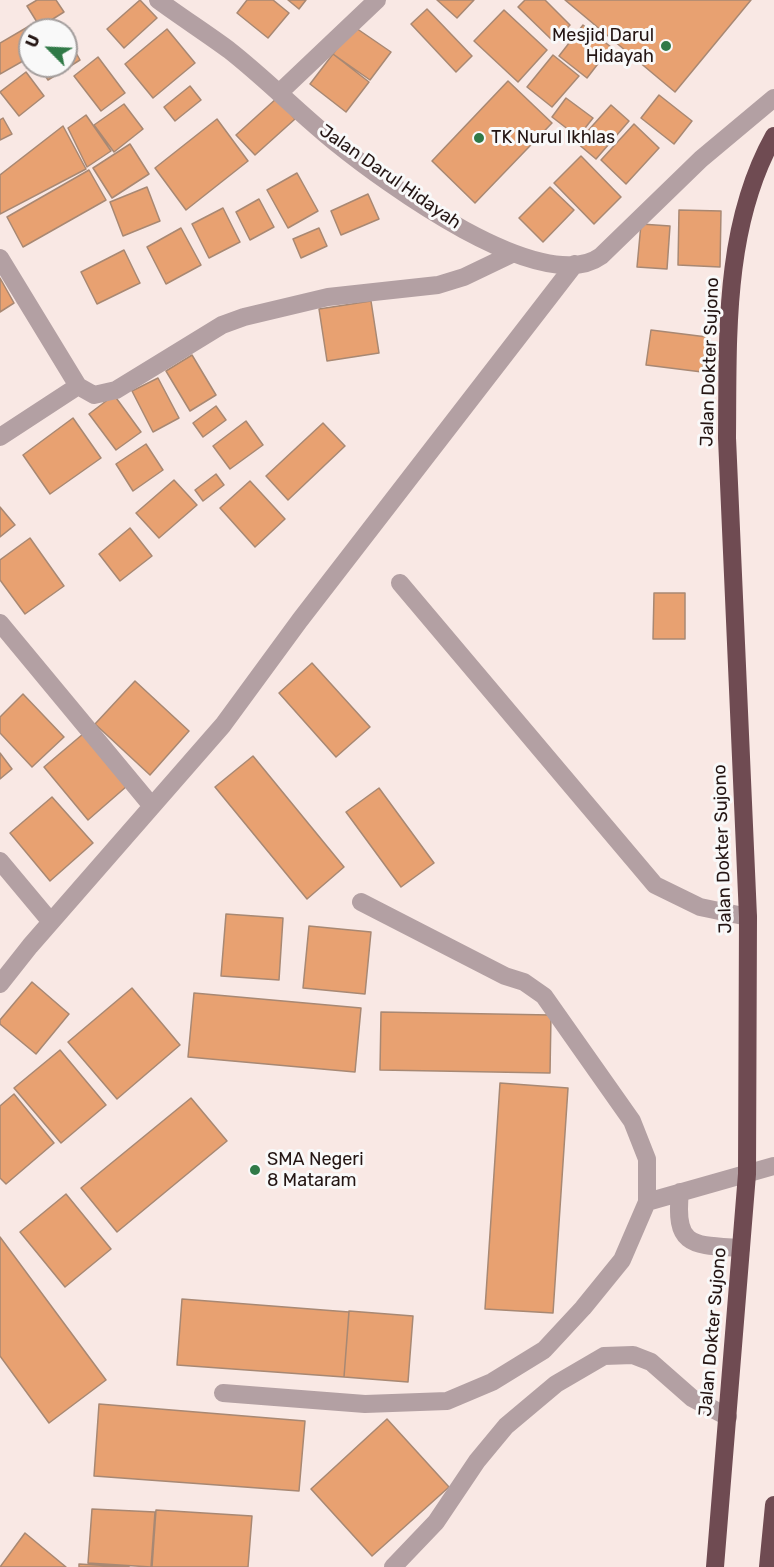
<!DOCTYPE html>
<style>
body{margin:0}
#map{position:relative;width:774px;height:1567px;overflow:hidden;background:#f9e8e4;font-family:Rubik,sans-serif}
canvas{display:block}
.north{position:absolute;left:18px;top:18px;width:60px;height:60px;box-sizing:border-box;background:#f9f9f9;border:2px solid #a49e9d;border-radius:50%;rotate:294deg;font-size:16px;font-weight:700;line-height:24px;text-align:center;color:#241513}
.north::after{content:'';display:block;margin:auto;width:21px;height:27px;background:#307947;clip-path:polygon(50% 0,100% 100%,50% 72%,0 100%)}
</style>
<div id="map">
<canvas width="774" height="1567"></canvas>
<div class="north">U</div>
</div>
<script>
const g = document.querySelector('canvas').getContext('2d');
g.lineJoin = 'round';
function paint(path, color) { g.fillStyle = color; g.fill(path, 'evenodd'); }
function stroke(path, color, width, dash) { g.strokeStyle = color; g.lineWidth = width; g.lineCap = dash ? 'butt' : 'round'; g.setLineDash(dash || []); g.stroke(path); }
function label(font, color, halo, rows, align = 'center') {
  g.font = font + ' Rubik,sans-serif'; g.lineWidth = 6; g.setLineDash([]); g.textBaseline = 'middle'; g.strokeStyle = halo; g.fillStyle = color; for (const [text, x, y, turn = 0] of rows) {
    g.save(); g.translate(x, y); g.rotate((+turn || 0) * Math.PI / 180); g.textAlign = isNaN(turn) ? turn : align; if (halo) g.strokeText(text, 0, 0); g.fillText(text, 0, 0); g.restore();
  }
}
const building = new Path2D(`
 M37 0H56L64 12 40 27 27 6Z
 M140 0 157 18 124 48 107 29Z
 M247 0H273L289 13 268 38 237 13Z
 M288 0H306L299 9Z
 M437 0H474L457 18Z
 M525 0H545L570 25 554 42 518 7Z
 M565 0H751L675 92Z
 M427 9 472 56 456 72 411 24Z
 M504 10 547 50 518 82 474 41Z
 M31 25 33 30H30V57L0 74V43Z
 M583 25 611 47 587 78 559 56Z
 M353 26 391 52 370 80 333 54Z
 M167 29 195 63 153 98 125 64Z
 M70 42 80 60 48 80 39 66H66V45Z
 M333 54 369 82 346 112 310 84Z
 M553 55 579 76 552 107 527 87Z
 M98 57 125 93 101 111 74 76Z
 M26 72 44 96 19 116 0 92Z
 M508 81 552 123 475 203 432 161Z
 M190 86 201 100 175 121 164 107Z
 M659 95 692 121 674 144 641 118Z
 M277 98 295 119 255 155 236 135Z
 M566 98 593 118 578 137 552 117Z
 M124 104 143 129 114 152 94 125Z
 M611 105 629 121 596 159 577 143Z
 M86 115 111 151 87 167 68 128Z
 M3 118 12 134 0 140V120Z
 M217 119 248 161 186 210 155 168Z
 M634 124 659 148 626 184 601 160Z
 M63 126 86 169 0 214V175Z
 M130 144 149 174 112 198 93 168Z
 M581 156 621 197 594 224 554 183Z
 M89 170 106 200 23 247 7 217Z
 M297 173 318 211 288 228 267 190Z
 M147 187 160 221 123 236 110 202Z
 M550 187 574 210 543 242 519 218Z
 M368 194 379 219 341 235 331 211Z
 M259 199 274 227 250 240 236 212Z
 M223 208 240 242 209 258 192 224Z
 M679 210 721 211 720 267 678 265Z
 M641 224 670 226 667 269 637 267Z
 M181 228 201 265 166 284 147 247Z
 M319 228 327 246 301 258 293 239Z
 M124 250 140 283 97 304 81 272Z
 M0 278 14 303 0 312Z
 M371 301 379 353 327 361 319 309Z
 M651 330 707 337 702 372 646 365Z
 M192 355 216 395 190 411 166 371Z
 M158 378 179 418 153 432 132 391Z
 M114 395 141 432 116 450 89 414Z
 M216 406 226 420 203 437 193 423Z
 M73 418 101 458 50 494 23 455Z
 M246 421 263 445 230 469 213 446Z
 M323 423 345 446 288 500 266 476Z
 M146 444 163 470 133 491 116 464Z
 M216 474 224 485 203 501 195 490Z
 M174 480 197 505 159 538 136 513Z
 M250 481 285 519 255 547 220 508Z
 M0 507 15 525 0 537Z
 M130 528 152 556 120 581 99 554Z
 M30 538 64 586 25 614 0 580V560Z
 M654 593H685V639H653Z
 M312 663 370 727 336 757 279 693Z
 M135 681 189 731 150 775 95 724Z
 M23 694 64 737 32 767 0 733V717Z
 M83 734 127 786 88 820 44 767Z
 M0 753 12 769 0 779Z
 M253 756 344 867 307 899 215 787Z
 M379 788 434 863 401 887 346 812Z
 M52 797 93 843 50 881 10 833Z
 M226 914 283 918 279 980 221 976Z
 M309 926 371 932 365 994 303 988Z
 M32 982 69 1014 36 1054 0 1024V1020Z
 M132 988 180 1045 117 1099 68 1042Z
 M194 993 361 1008 355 1072 188 1057Z
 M381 1012 551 1015 550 1073 380 1070Z
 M60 1050 106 1105 61 1143 14 1088Z
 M500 1083 568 1088 553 1313 485 1309Z
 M14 1094 54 1143 6 1184 0 1178V1106Z
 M191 1098 227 1141 117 1232 81 1188Z
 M66 1194 111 1249 65 1287 20 1232Z
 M0 1237 106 1380 49 1423 0 1356Z
 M182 1299 349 1312 344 1377 177 1365Z
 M349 1311 413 1316 408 1382 344 1377Z
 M99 1404 305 1421 299 1491 94 1476Z
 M387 1419 449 1487 372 1556 311 1489Z
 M92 1509 155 1512 151 1567 88 1563Z
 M156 1510 252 1516 248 1567H152Z
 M25 1533 66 1567H0Z
 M79 1564 129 1567H79Z`);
paint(building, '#e8a171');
stroke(building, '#a88873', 1.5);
stroke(new Path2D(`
 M158 0C181 17 206 33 229 50 266 79 299 113 336 143 383 181 542 299 601 256L701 159 774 98
 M279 93 377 0
 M0 258 78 386
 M0 437 78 386 94 395 116 390 222 325 244 317 328 297 438 285 464 277 512 254
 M400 583 655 885 700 907 748 917
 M0 623 151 805
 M0 861 51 922
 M0 984 30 946 223 725 300 620 575 264
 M680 1192C674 1248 693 1245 741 1248
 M647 1202 774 1166
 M223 1393 365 1404 447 1401 492 1382 544 1350 583 1308 622 1260 647 1202V1159L632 1121 544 996 524 982 505 976 361 902
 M393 1567 436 1522 477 1461 506 1426 556 1384 604 1356 633 1355 651 1362 692 1398 728 1417`), '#b3a0a3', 18);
stroke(new Path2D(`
 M715 1567 747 1174 748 917 727 438C728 337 723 227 774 136
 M768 1567 774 1505`), '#6f4b52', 18);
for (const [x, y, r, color] of [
 [666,46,6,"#307947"],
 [479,138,6,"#307947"],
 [255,1170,6,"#307947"]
]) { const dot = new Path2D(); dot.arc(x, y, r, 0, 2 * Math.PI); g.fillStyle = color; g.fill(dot); stroke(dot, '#f9f9f9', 2); }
label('18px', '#241513', '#f9f9f9', [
 ["Mesjid Darul",654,36,"right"],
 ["Hidayah",654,57,"right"],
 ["TK Nurul Ikhlas",491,138],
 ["SMA Negeri",267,1160],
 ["8 Mataram",267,1181]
], 'left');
label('18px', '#241513', '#f9f9f9', [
 ["Jalan Darul Hidayah",390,177,35],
 ["Jalan Dokter Sujono",710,362,-88],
 ["Jalan Dokter Sujono",723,849,-92],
 ["Jalan Dokter Sujono",713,1332,-85]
]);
</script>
